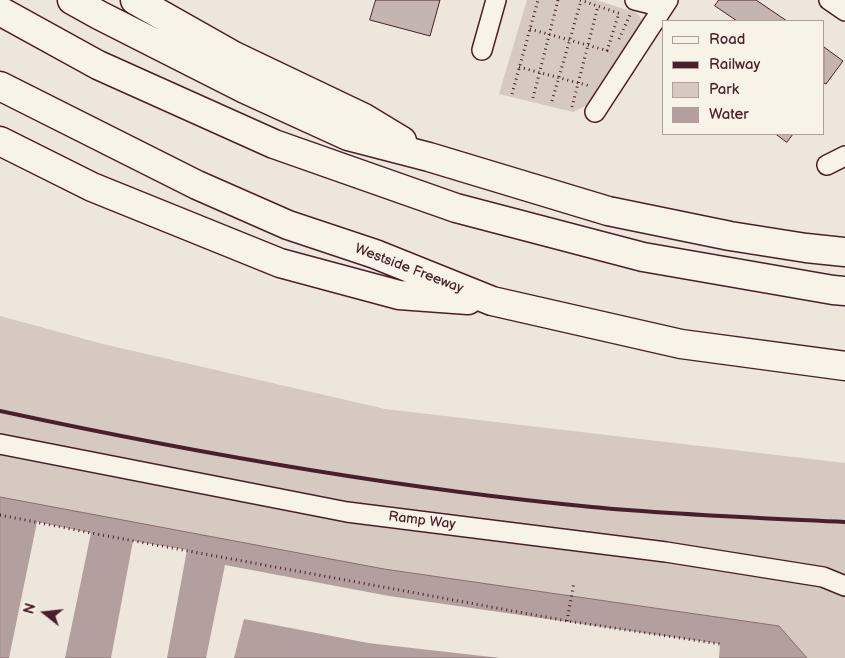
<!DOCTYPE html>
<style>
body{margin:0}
#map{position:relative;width:845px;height:658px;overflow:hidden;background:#ece6dd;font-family:"Balsamiq Sans",sans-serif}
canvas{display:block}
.legend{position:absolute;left:662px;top:20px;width:162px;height:115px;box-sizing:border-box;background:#f7f3e8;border:1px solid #b29e9c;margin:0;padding:6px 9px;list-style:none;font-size:15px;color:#4a1f2b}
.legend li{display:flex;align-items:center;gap:10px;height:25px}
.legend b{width:25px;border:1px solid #b29e9c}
.north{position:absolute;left:20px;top:588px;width:50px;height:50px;-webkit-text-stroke:4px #f7f3e8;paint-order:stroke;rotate:286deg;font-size:14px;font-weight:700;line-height:20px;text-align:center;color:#4a1f2b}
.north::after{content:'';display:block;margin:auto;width:18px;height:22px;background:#4a1f2b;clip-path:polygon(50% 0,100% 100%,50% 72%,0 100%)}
</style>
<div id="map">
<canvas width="845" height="658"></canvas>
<ul class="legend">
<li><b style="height:6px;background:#f7f3e8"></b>Road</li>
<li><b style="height:6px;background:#4a1f2b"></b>Railway</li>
<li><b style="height:14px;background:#d5c9c2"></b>Park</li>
<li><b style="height:14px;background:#b39f9d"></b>Water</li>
</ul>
<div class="north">N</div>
</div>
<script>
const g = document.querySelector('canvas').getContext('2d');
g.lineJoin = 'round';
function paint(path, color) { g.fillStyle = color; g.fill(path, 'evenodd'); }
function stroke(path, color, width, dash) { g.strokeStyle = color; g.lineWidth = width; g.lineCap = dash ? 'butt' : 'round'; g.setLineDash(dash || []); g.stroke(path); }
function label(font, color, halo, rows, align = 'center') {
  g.font = font + ' "Balsamiq Sans",sans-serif'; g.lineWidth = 4.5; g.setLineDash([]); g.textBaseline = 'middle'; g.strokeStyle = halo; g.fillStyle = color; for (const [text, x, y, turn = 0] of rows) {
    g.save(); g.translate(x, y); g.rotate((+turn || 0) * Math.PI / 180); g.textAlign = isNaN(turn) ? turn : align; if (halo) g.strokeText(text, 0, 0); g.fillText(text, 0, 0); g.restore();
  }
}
paint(new Path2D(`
 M527 0H596L637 13 646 26 592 103 573 112 499 94Z
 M0 316 103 344 385 409 845 463V658H807L779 626 384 569 0 497Z`), '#d5c9c2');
const water = new Path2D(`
 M0 497 384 569 779 626 807 658H0Z`);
paint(water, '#b39f9d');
stroke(water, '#896c6f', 1);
paint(new Path2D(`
 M37 522 91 533 65 658H9Z
 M133 541 187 550 167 658H111Z
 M225 565 389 596 720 644 719 658H500L368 643 244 619 234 658H206Z`), '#ece6dd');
const building = new Path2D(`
 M376 0H440L430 36 370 20Z
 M719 0H756L787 21H737L715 6Z
 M824 47 843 61 826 84 824 83Z
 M776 134H793L787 142Z`);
paint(building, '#c4b5b0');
stroke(building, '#4a1f2b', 1);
const minor = new Path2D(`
 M635 0 663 7
 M829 0 845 11
 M482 50 496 0
 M595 112 668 0
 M827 165 845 156
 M0 444 347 512 666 552 823 577 845 586`);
const highway = new Path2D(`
 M72 0 99 15 245 89 348 136 429 157 608 211 730 236 806 248 845 252
 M135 0 234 56 364 118 402 141
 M0 11 98 65 274 144 456 208 643 257 833 290 845 291
 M0 86 197 185 288 225 375 254 492 301 681 344 845 366
 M0 141 92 187 280 263 399 295 468 300`);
stroke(minor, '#4a1f2b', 22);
stroke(highway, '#4a1f2b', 31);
stroke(new Path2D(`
 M580 0 621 14
 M530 29 612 52
 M619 39 630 15
 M607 51 619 13
 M519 67 590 86
 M512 94 538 0
 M533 98 558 0
 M552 101 581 1
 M572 107 598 6
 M0 515 91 533 567 621 720 644
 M567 621 574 582`), '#4a1f2b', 3, [1, 4]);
stroke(minor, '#f7f3e8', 19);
stroke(highway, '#f7f3e8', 28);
stroke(new Path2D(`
 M0 411C195 453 393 488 592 507 676 515 761 518 845 522`), '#4a1f2b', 4);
label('14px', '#4a1f2b', '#f7f3e8', [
 ["Westside Freeway",409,269,21],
 ["Ramp Way",422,521,7]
]);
</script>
